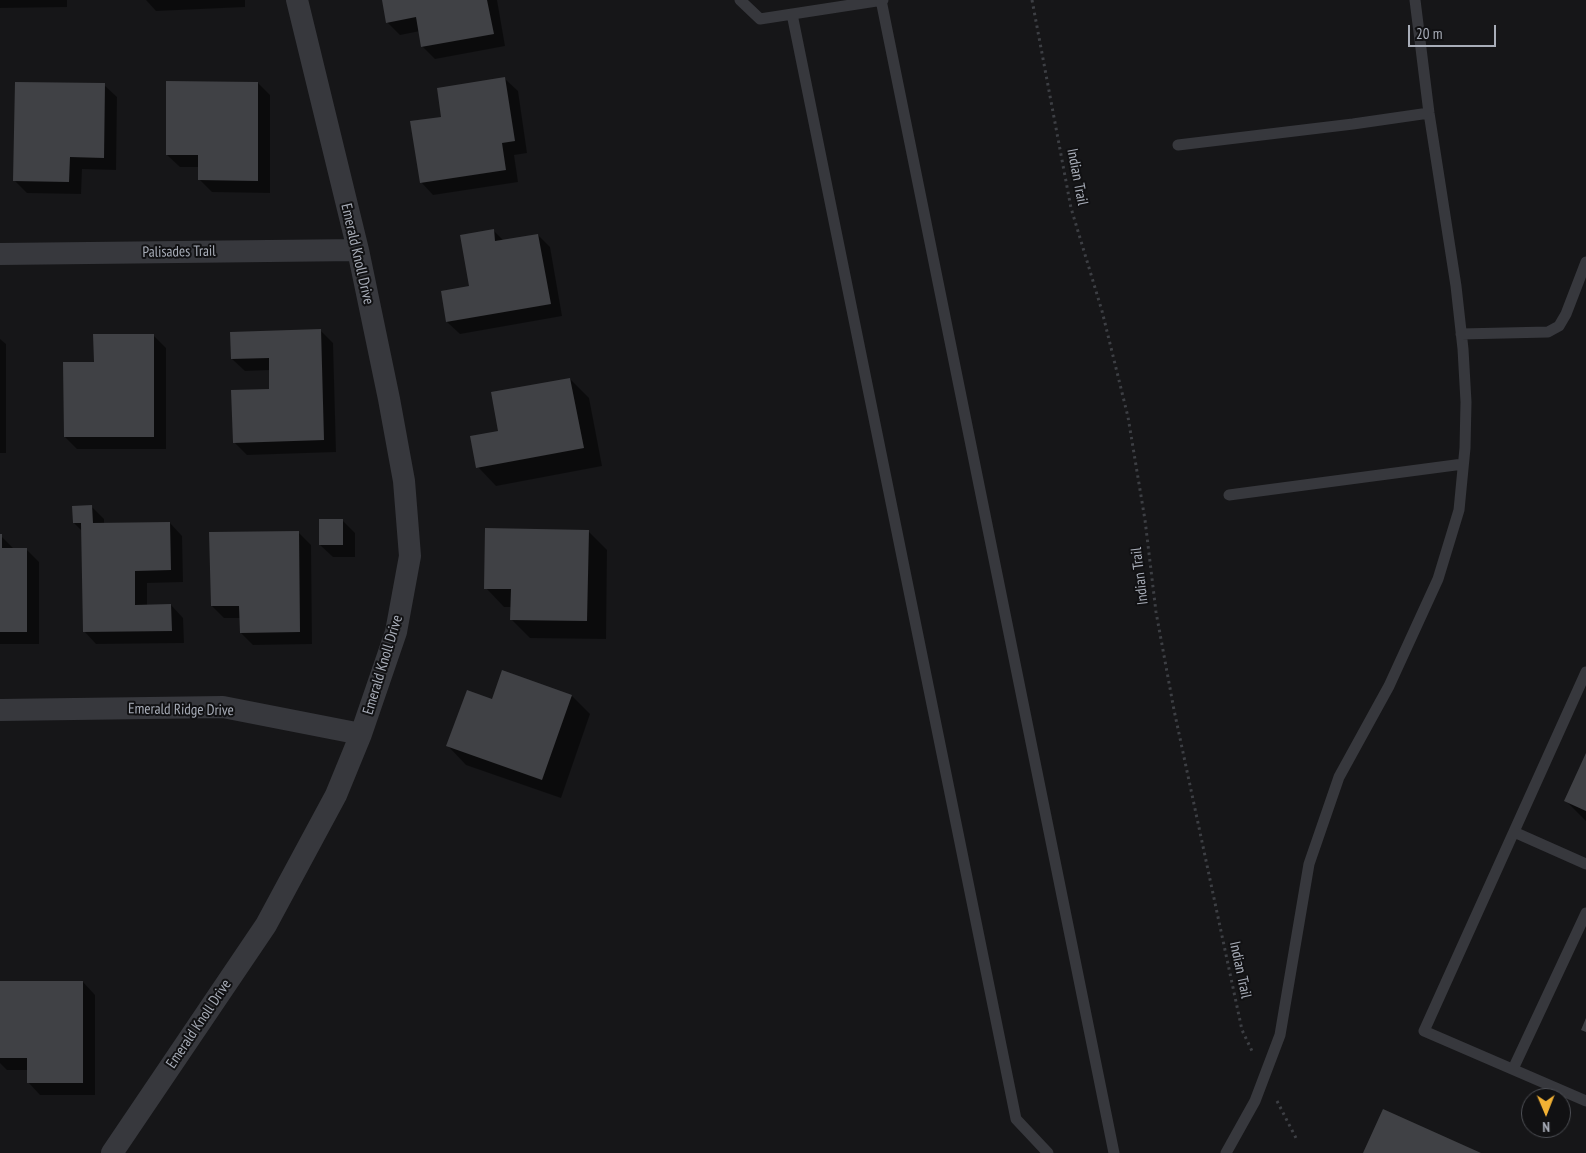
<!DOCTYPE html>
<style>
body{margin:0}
#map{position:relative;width:1586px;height:1153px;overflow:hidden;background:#161618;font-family:"PT Sans Narrow",sans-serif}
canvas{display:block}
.north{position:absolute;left:1521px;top:1088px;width:50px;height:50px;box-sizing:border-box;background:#111113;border:1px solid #4d4f55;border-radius:50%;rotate:179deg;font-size:14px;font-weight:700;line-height:20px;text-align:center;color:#a8adb8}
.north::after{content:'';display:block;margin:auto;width:18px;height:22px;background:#f2b134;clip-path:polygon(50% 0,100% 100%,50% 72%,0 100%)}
.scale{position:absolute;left:1408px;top:25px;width:88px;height:22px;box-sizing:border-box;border:2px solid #a8adb8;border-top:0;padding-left:6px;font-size:15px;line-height:18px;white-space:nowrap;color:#a8adb8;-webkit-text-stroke:4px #111113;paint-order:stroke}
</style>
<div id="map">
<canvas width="1586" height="1153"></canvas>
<div class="north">N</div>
<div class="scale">20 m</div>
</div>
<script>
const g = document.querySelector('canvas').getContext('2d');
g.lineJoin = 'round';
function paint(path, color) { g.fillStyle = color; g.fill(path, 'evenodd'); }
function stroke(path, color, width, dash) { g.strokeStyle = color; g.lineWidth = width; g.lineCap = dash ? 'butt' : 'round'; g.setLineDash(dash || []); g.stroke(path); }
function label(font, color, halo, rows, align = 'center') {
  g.font = font + ' "PT Sans Narrow",sans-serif'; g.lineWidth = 4; g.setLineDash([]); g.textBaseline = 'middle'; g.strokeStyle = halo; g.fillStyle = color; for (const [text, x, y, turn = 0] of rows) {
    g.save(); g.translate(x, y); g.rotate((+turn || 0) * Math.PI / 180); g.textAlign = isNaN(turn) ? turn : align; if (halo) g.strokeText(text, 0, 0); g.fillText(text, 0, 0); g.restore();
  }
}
paint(new Path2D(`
 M0 0H67V7L0 8Z
 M146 0H245V7L156 11Z
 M383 0H497L505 46 435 59 422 46 420 31 400 35 387 22Z
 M505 79 518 91 527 153 514 155 518 182 433 195 421 182 442 118Z
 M258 83 270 95V193L212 192 200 180V167H180L167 155Z
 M104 85 117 97 116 170 82 169 81 194 27 193 14 180Z
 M493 230 504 241 538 235 550 247 562 316 460 334 447 322 470 287Z
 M320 330 333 343 336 452 247 455 234 442 270 390V370L245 371 232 359Z
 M153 335 166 348V449H77L65 437 95 363Z
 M0 339 6 344V453H0Z
 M570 379 589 398 602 466 496 486 478 467 500 432Z
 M91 506 104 519V524L170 523 182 536 183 582 147 583V606L171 605 183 618 184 643 96 644 84 631 82 531 74 523Z
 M342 520 355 533V557H333L320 545Z
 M588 531 607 550 606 639 530 638 512 620V607H504L486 588Z
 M298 532 311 545 312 644 253 645 241 633V618H224L212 606Z
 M0 535 14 549H26L39 562V644H0Z
 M572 696 590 714 561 798 466 765 448 746Z
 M1586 756V821L1566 801Z
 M0 982H83L95 995V1095H40L28 1082V1070H7L0 1063Z`), '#0007');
paint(new Path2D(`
 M382 0H487L494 34 421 47 416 17 386 23Z
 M505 77 515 141 502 143 506 170 420 183 410 121 441 117 437 88Z
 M166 81 258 82V181L198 180V155H166Z
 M15 82 105 83 104 158 70 157 69 182 13 181Z
 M494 229 495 241 538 234 551 304 446 322 441 291 469 286 460 235Z
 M321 329 324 440 233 443 231 390 269 389V358L231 359 230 332Z
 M93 334H154V437H64L63 362H94Z
 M570 378 584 448 476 468 470 436 498 431 491 392Z
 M92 505 93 523 170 522 171 570 135 571V605L171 604 172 631 83 632 81 523H73L72 506Z
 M319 519H343V545H319Z
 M485 528 589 530 587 621 510 620 511 589H484Z
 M299 531 300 632 240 633 239 606H211L209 532Z
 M0 534H2V548H27V632H0Z
 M502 670 572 695 542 780 446 746 467 690 492 699Z
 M1586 753V811L1564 801Z
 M0 981H83V1083H27V1058H0Z
 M1586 1018V1032L1581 1030Z
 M1383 1109 1481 1153H1363Z`), '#404145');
stroke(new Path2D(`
 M1032 0 1071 208 1102 311 1128 417 1145 520 1156 612 1174 710 1242 1030 1252 1051
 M1277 1101 1297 1140`), '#3d3f44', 3, [2.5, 4]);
stroke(new Path2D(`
 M740 0 760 19 883 0
 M881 0 1114 1153
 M792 14 1016 1119 1048 1153
 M1178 145 1353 124 1429 113
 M1461 334 1548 332 1559 326 1566 314 1586 262
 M1229 495 1463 464
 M1586 672 1424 1031 1586 1101
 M1514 832 1586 864
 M1513 1069 1586 913
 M1226 1153 1255 1101 1280 1035 1309 864 1339 777 1389 686 1438 579 1459 510 1465 448 1466 402 1463 349 1456 286 1429 113 1415 0`), '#37383d', 11);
stroke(new Path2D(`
 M0 254 358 250
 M0 710 223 707 361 734
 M112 1153 266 925 336 795 361 734 396 632 410 556 404 481 389 399 358 250 297 0`), '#37383d', 22);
label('15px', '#a8adb8', '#111113', [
 ["Indian Trail",1077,177,79],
 ["Palisades Trail",179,252,-1],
 ["Emerald Knoll Drive",357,254,77],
 ["Indian Trail",1140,576,-97],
 ["Emerald Knoll Drive",383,665,-73],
 ["Emerald Ridge Drive",181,710,1],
 ["Indian Trail",1240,970,78],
 ["Emerald Knoll Drive",199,1024,-56]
]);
</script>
